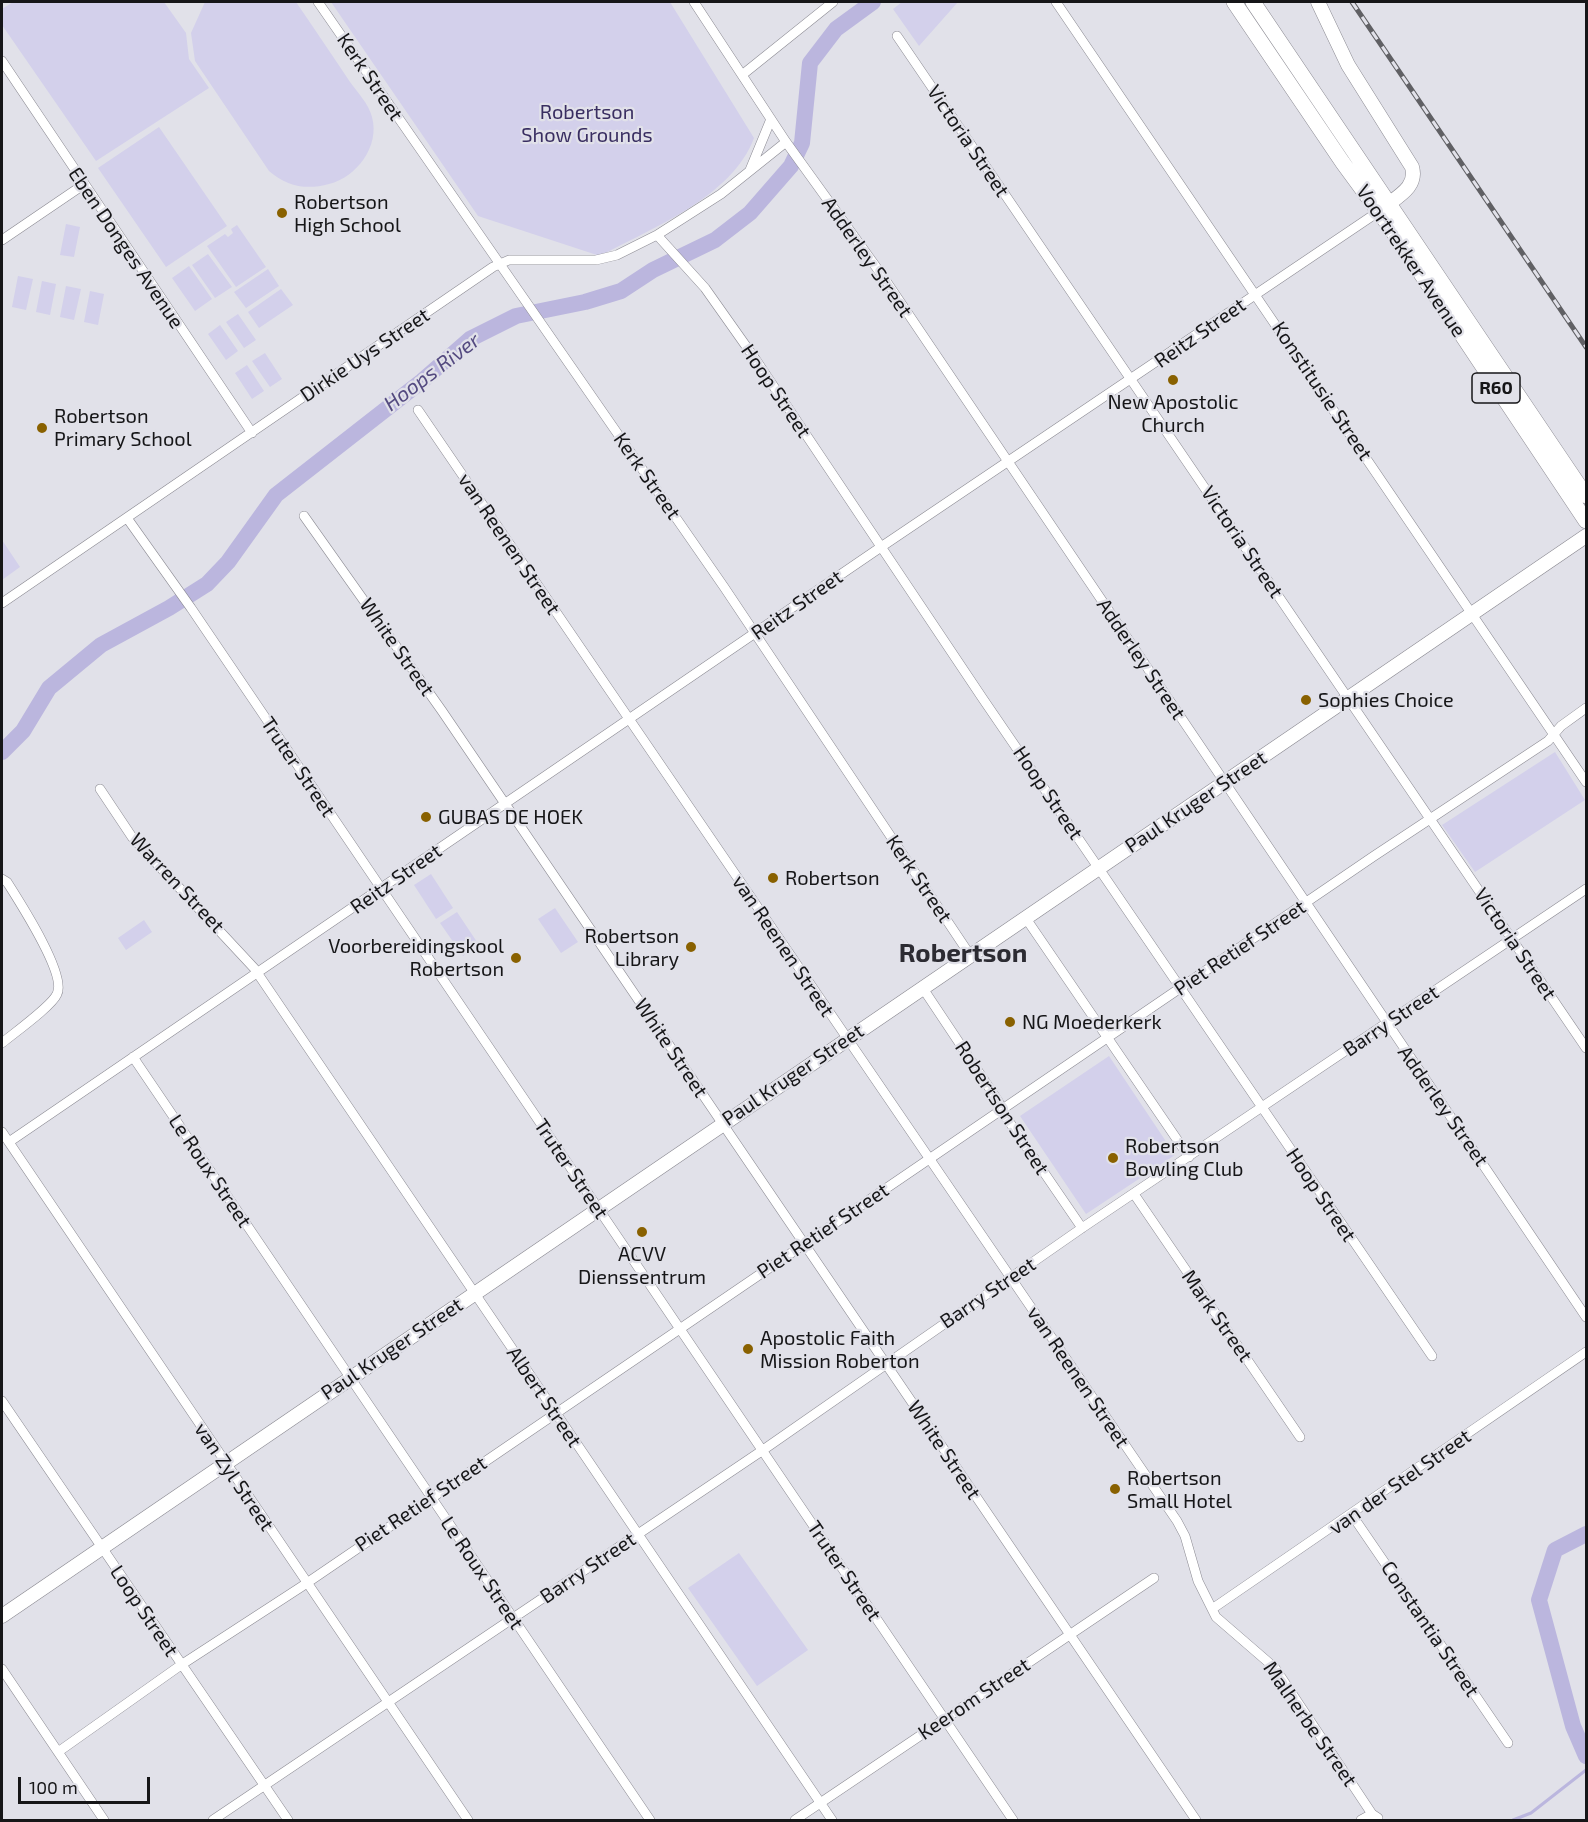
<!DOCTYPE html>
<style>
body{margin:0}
#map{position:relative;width:1588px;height:1822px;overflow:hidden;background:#e1e1e9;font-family:"Exo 2",sans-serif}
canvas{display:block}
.frame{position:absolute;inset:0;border:3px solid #161618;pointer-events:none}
.scale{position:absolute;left:18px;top:1777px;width:132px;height:27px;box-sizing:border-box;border:3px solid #161618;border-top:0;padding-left:8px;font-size:18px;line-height:21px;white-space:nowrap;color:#161618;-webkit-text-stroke:4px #e1e1e9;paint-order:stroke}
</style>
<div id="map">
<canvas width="1588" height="1822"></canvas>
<div class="frame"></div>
<div class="scale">100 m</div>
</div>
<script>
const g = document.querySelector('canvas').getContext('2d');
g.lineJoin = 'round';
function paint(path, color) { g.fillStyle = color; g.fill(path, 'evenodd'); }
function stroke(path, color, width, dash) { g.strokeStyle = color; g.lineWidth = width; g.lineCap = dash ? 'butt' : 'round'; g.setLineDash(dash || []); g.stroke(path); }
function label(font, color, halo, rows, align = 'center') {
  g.font = font + ' "Exo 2",sans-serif'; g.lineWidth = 4.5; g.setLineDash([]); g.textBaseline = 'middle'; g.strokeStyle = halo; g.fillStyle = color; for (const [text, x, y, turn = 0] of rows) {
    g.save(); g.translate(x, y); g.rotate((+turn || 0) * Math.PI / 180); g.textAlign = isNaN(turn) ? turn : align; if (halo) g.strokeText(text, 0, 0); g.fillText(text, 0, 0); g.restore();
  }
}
paint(new Path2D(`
 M13 2H164L186 33 189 59 209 88 96 161 2 25V9Z
 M205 2H296C314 28 332 55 350 82 357 92 369 104 372 117 380 146 357 177 329 184 307 190 287 187 269 171L195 61 191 33Z
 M331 2H670L754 138C732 197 652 228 600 256L478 216Z
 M902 2H958L919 46 893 9Z
 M159 127 227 226 166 267 98 168Z
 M66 224 80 227 74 257 60 255Z
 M237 225 266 267 236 287 207 246 225 234 228 237 233 233 231 229Z
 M208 254 232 287 215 298 192 265Z
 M189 266 212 299 195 311 172 278Z
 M268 269 279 286 246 308 234 292Z
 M18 276 33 279 26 310 12 307Z
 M42 281 56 284 50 315 36 312Z
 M66 286 81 289 74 320 60 317Z
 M281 289 293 305 259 328 248 312Z
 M90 291 104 294 98 325 84 322Z
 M238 314 256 340 244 348 226 322Z
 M220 325 238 351 226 360 208 334Z
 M265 353 282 379 270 387 252 361Z
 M247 365 264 391 252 399 235 373Z
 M2 540 20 567 2 580Z
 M1555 752 1585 800 1475 872 1442 825Z
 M431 874 453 908 436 919 414 885Z
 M555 908 578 942 561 953 538 919Z
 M457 912 479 945 463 956 440 923Z
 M144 920 152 932 126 950 118 938Z
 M1109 1056 1175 1155 1086 1214 1020 1116Z
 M739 1553 808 1650 757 1686 688 1588Z`), '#d3d0eb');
stroke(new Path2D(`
 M1513 1820 1531 1813 1586 1770`), '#bbb6de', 3);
stroke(new Path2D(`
 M2 752 23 731 49 688 101 645 169 608 207 584 228 562 276 495 422 381 470 339 516 316 585 302 621 291 653 270 715 240 750 213 791 166 802 143 810 63 836 29 873 2
 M1586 1534 1555 1550 1539 1600 1573 1726 1586 1756`), '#bbb6de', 16);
const street = new Path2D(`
 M318 2 724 587 970 955
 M694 2 786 142 884 278 1586 1317
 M1056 2 1586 782
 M897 36 1586 1048
 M2 61 252 433
 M742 75 833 2
 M750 170 771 119
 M657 235 705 288 758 363 983 699 1432 1356
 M2 240 83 185
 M418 410 1177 1521 1185 1536 1198 1581 1216 1617 1275 1668 1372 1814 1378 1818
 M304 516 442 711 1196 1820
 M127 518 191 608 1013 1820
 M2 603 493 267 509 260H596L617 255 657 235 721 194 786 142
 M100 789 132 837 254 968 832 1820
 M2 879 7 882C19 901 67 975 57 994 52 1006 14 1033 2 1043
 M1025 917 1189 1157
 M922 987 998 1101 1006 1117 1082 1228
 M133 1057 650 1820
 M2 1132 468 1820
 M9 1142 881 547 1378 212
 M1134 1194 1300 1437
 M2 1401 288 1820
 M1352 1515 1508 1743
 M1212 1609 1586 1352
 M2 1669 104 1820
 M58 1752 181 1665 301 1587 1374 856 1548 741 1561 726 1586 708
 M213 1820 763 1450 1082 1228 1586 889
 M795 1820 1154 1578
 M1361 1820 1372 1814`);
const secondary = new Path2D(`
 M1318 2 1348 65 1412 167C1418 188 1396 197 1382 209
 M2 1616 1586 536`);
const primary = new Path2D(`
 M1234 2 1343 163 1390 227 1586 521
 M1253 2 1586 496`);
stroke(street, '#8b8a92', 10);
stroke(secondary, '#8b8a92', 15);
stroke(primary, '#8b8a92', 16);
stroke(street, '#fff', 9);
stroke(secondary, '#fff', 14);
stroke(primary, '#fff', 15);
const rail = new Path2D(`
 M1352 2 1586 347`);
stroke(rail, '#606064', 5);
stroke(rail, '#e1e1e9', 3, [9]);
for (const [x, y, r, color] of [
 [282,213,6,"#896100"],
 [1173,380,6,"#896100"],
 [42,428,6,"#896100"],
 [1306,700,6,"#896100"],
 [426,817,6,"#896100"],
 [773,878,6,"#896100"],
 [691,947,6,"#896100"],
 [516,958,6,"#896100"],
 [1010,1022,6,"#896100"],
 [1113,1158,6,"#896100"],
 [642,1232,6,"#896100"],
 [748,1349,6,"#896100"],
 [1115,1489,6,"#896100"]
]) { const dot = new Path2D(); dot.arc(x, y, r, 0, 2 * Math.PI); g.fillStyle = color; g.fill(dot); stroke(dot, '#e1e1e9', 2); }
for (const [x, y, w] of [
 [1496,388,48]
]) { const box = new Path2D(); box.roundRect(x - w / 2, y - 15, w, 30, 4.5); g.fillStyle = '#e1e1e9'; g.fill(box); stroke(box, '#161618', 1.5); }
label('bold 18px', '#161618', null, [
 ["R60",1496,388]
]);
label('20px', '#161618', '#e1e1e9', [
 ["Kerk Street",370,77,56],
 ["Victoria Street",968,141,56],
 ["Eben Donges Avenue",126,248,56],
 ["Adderley Street",867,257,55],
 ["Voortrekker Avenue",1411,261,56],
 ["Reitz Street",1200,333,-35],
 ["Dirkie Uys Street",365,355,-34],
 ["Hoop Street",776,391,56],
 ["Konstitusie Street",1322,391,56],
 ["Kerk Street",647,476,55],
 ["Victoria Street",1242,542,56],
 ["van Reenen Street",509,544,56],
 ["Reitz Street",797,605,-35],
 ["White Street",397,647,55],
 ["Adderley Street",1141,659,56],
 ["Truter Street",298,767,56],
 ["Hoop Street",1048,793,56],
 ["Paul Kruger Street",1196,802,-34],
 ["Reitz Street",396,879,-35],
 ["Kerk Street",919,879,56],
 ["Warren Street",177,883,47],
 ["Victoria Street",1515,944,56],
 ["van Reenen Street",783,946,56],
 ["Piet Retief Street",1240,948,-34],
 ["Barry Street",1391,1021,-34],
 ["White Street",671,1048,56],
 ["Paul Kruger Street",793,1075,-34],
 ["Adderley Street",1443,1106,55],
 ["Robertson Street",1002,1108,57],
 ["Truter Street",571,1169,56],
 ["Le Roux Street",210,1171,56],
 ["Hoop Street",1321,1195,56],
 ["Piet Retief Street",823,1231,-34],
 ["Barry Street",988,1293,-34],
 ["Mark Street",1217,1316,55],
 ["Paul Kruger Street",392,1349,-34],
 ["van Reenen Street",1078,1377,56],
 ["Albert Street",544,1397,56],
 ["White Street",944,1450,56],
 ["van Zyl Street",234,1477,56],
 ["van der Stel Street",1400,1482,-35],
 ["Piet Retief Street",421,1504,-34],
 ["Barry Street",588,1568,-34],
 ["Truter Street",844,1571,56],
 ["Le Roux Street",482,1573,56],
 ["Loop Street",144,1611,56],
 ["Constantia Street",1430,1629,56],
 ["Keerom Street",974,1699,-34],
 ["Malherbe Street",1310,1724,55]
]);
label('20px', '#392e61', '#e1e1e9', [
 ["Robertson",587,112],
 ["Show Grounds",587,135]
]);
label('20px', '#161618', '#e1e1e9', [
 ["Robertson",294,202],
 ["High School",294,225],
 ["New Apostolic",1173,402,"center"],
 ["Church",1173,425,"center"],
 ["Robertson",54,416],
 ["Primary School",54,439],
 ["Sophies Choice",1318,700],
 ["GUBAS DE HOEK",438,817],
 ["Robertson",785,878],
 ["Robertson",679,936,"right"],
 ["Library",679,959,"right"],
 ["Voorbereidingskool",504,946,"right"],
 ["Robertson",504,969,"right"],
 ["NG Moederkerk",1022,1022],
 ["Robertson",1125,1146],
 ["Bowling Club",1125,1169],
 ["ACVV",642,1254,"center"],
 ["Dienssentrum",642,1277,"center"],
 ["Apostolic Faith",760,1338],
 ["Mission Roberton",760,1361],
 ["Robertson",1127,1478],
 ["Small Hotel",1127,1501]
], 'left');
label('italic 21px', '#544a80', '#e1e1e9', [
 ["Hoops River",432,372,-37]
]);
label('bold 26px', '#2c2b32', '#e1e1e9', [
 ["Robertson",963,953]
]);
</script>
